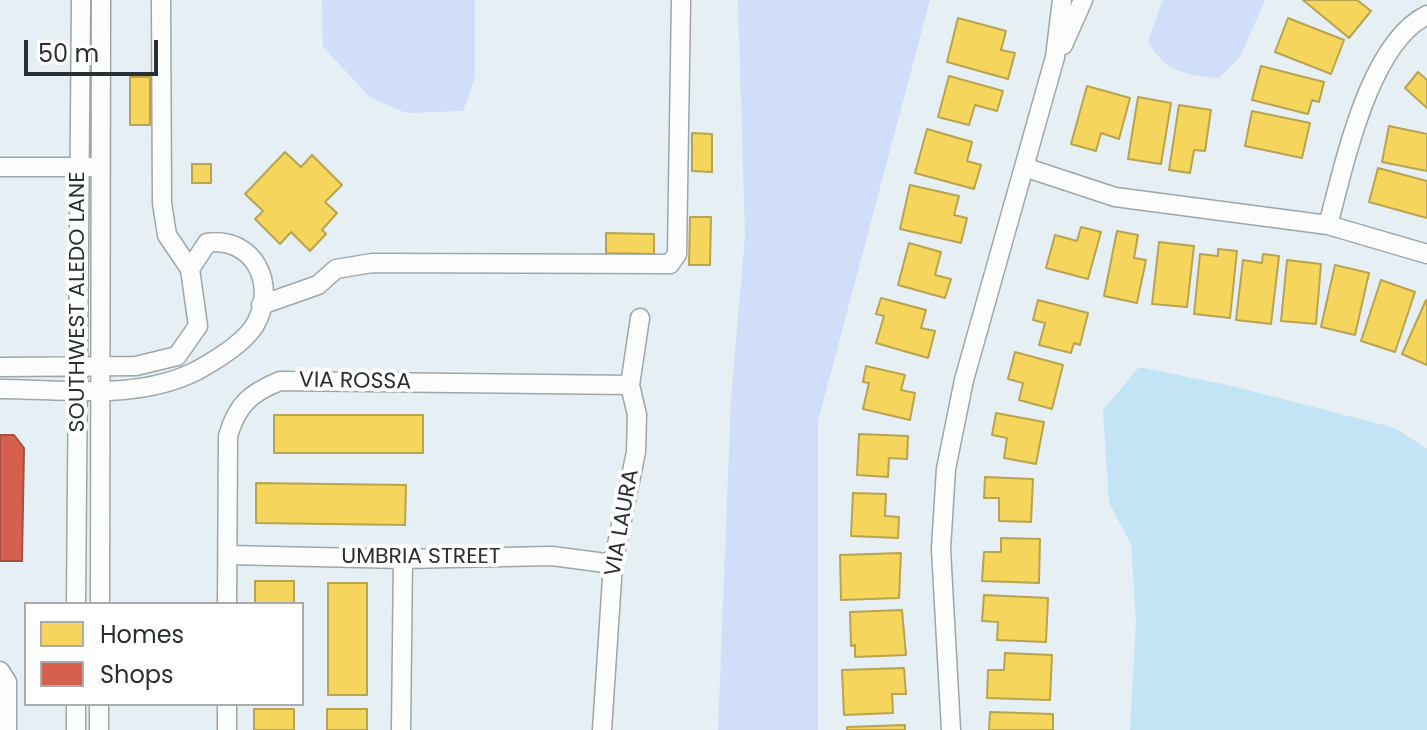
<!DOCTYPE html>
<style>
body{margin:0}
#map{position:relative;width:1427px;height:730px;overflow:hidden;background:#e6f0f4;font-family:Poppins,sans-serif}
canvas{display:block}
.legend{position:absolute;left:24px;top:602px;width:280px;height:104px;box-sizing:border-box;background:#fff;border:2px solid #a9acad;margin:0;padding:10px 14px;list-style:none;font-size:24px;color:#292f32}
.legend li{display:flex;align-items:center;gap:16px;height:40px}
.legend b{width:40px;border:2px solid #a9acad}
.scale{position:absolute;left:24px;top:40px;width:134px;height:36px;box-sizing:border-box;border:4px solid #292f32;border-top:0;padding-left:10px;font-size:24px;line-height:28px;white-space:nowrap;color:#292f32;-webkit-text-stroke:6px #fff;paint-order:stroke}
</style>
<div id="map">
<canvas width="1427" height="730"></canvas>
<ul class="legend">
<li><b style="height:22px;background:#f6d55c"></b>Homes</li>
<li><b style="height:22px;background:#d6604d"></b>Shops</li>
</ul>
<div class="scale">50 m</div>
</div>
<script>
const g = document.querySelector('canvas').getContext('2d');
g.lineJoin = 'round';
function paint(path, color) { g.fillStyle = color; g.fill(path, 'evenodd'); }
function stroke(path, color, width, dash) { g.strokeStyle = color; g.lineWidth = width; g.lineCap = dash ? 'butt' : 'round'; g.setLineDash(dash || []); g.stroke(path); }
function label(font, color, halo, rows, align = 'center') {
  g.font = font + ' Poppins,sans-serif'; g.lineWidth = 8; g.setLineDash([]); g.textBaseline = 'middle'; g.strokeStyle = halo; g.fillStyle = color; for (const [text, x, y, turn = 0] of rows) {
    g.save(); g.translate(x, y); g.rotate((+turn || 0) * Math.PI / 180); g.textAlign = isNaN(turn) ? turn : align; if (halo) g.strokeText(text, 0, 0); g.fillText(text, 0, 0); g.restore();
  }
}
paint(new Path2D(`
 M1139 367 1232 386 1395 428 1427 449V730H1130L1136 621 1131 544 1109 503 1103 410Z`), '#c2e4f5');
paint(new Path2D(`
 M322 0H475V78L463 111 406 113 371 98 323 47Z
 M738 0H930L818 421V730H718L731 398 745 236Z
 M1163 0H1265L1240 57 1219 78C1187 76 1163 71 1148 41Z`), '#d1defa');
const homes = new Path2D(`
 M1303 0H1357L1371 11 1349 38Z
 M958 18 1006 31 1001 50 1015 53 1008 79 947 62Z
 M1288 18 1344 40 1331 74 1275 52Z
 M1261 66 1324 82 1319 102 1312 100 1308 114 1252 100Z
 M1418 72 1427 80V108L1405 88Z
 M949 76 1003 91 997 111 975 105 969 125 938 117Z
 M130 77H150V125H130Z
 M1087 86 1130 98 1119 139 1101 133 1096 151 1071 144Z
 M1138 97 1171 103 1161 164 1128 159Z
 M1179 105 1211 110 1205 151 1194 150 1190 173 1169 170Z
 M1252 111 1310 123 1302 158 1245 146Z
 M1389 126 1427 134V171L1382 162Z
 M927 129 972 142 967 161 981 165 974 189 915 173Z
 M692 133 712 134V172L692 171Z
 M285 152 301 167 312 155 342 185 325 202 337 213 322 230 326 234 310 251 291 232 280 244 255 219 263 211 245 194Z
 M192 164H211V183H192Z
 M1378 168 1427 181V218L1369 202Z
 M910 185 959 196 954 215 967 218 961 243 900 229Z
 M690 217H711L710 265H689Z
 M1081 227 1101 232 1088 279 1046 268 1055 235 1077 241Z
 M1117 231 1138 235 1134 258 1146 260 1137 303 1104 296Z
 M606 233 654 234V254L606 253Z
 M1159 242 1194 246 1187 307 1152 304Z
 M909 243 941 252 935 275 951 279 945 298 898 285Z
 M1218 249 1237 251 1230 318 1194 314 1200 254 1218 256Z
 M1263 254 1279 256 1271 324 1236 320 1243 260 1262 263Z
 M1287 260 1321 264 1316 324 1281 321Z
 M1335 265 1369 273 1355 335 1321 327Z
 M1381 280 1415 292 1395 352 1361 341Z
 M881 298 926 310 921 328 935 331 928 358 876 343 884 316 876 314Z
 M1038 300 1088 313 1080 345 1074 343 1071 353 1039 345 1045 323 1033 320Z
 M1426 300 1427 301V365L1402 354Z
 M1015 352 1063 365 1052 409 1019 400 1023 383 1008 379Z
 M866 366 905 375 901 390 915 393 910 420 863 409 869 383 863 382Z
 M996 413 1044 422 1036 464 1004 458 1007 438 992 435Z
 M274 415H423V453H274Z
 M859 434 908 436 907 459 889 458 888 477 857 475Z
 M985 477 1033 479 1031 522 999 521V498H984Z
 M256 483 406 485 405 525 256 523Z
 M853 493 886 494 885 516 899 517 898 538 851 536Z
 M1001 538 1040 539 1039 583 982 581 984 552H1001Z
 M901 553 899 598 841 600 840 555Z
 M255 581H294V604H255Z
 M328 583H367V695H328Z
 M984 595 1048 598 1046 642 997 640 998 622 982 621Z
 M902 610 906 655 855 657V645L851 646 850 612Z
 M1005 653 1052 655 1050 700 987 698 988 670H1004Z
 M904 668 906 694H892L893 713 844 715 842 670Z
 M254 709H294V730H254Z
 M327 709H367V730H327Z
 M990 712 1053 714V730H989Z
 M905 725V730H847V727Z`);
paint(homes, '#f6d55c');
stroke(homes, '#b8a34f', 2);
const shops = new Path2D(`
 M0 435H14L24 448 22 561H0Z`);
paint(shops, '#d6604d');
stroke(shops, '#a25145', 2);
const minor = new Path2D(`
 M161 0 162 203 167 235 190 269
 M1063 45 1083 0
 M0 167H90
 M1024 167 1115 197 1328 225 1427 254
 M1328 225C1344 167 1368 44 1427 15
 M261 305 318 285 336 269 372 263 670 264 677 254 681 0
 M0 367 136 366 177 356 198 326 190 269 207 243C254 236 278 285 255 325 244 343 216 360 198 370 139 401 65 389 0 389
 M228 555 403 559 552 556 613 564
 M76 604 81 0
 M100 604 101 0
 M227 604 228 436C237 405 250 393 280 381L630 385
 M0 671 7 682V730
 M76 730V704
 M99 730V704
 M227 730V704
 M401 730 403 559
 M602 730 613 564 636 452 637 415 630 385 640 318
 M951 730 941 549 946 469 964 380 1055 57 1062 0`);
stroke(minor, '#9ea6a9', 21);
stroke(minor, '#fbfdfd', 18);
label('22px', '#292f32', '#fff', [
 ["SOUTHWEST ALEDO LANE",78,302,-90],
 ["VIA ROSSA",355,382,1],
 ["VIA LAURA",623,523,-80],
 ["UMBRIA STREET",421,557]
]);
</script>
